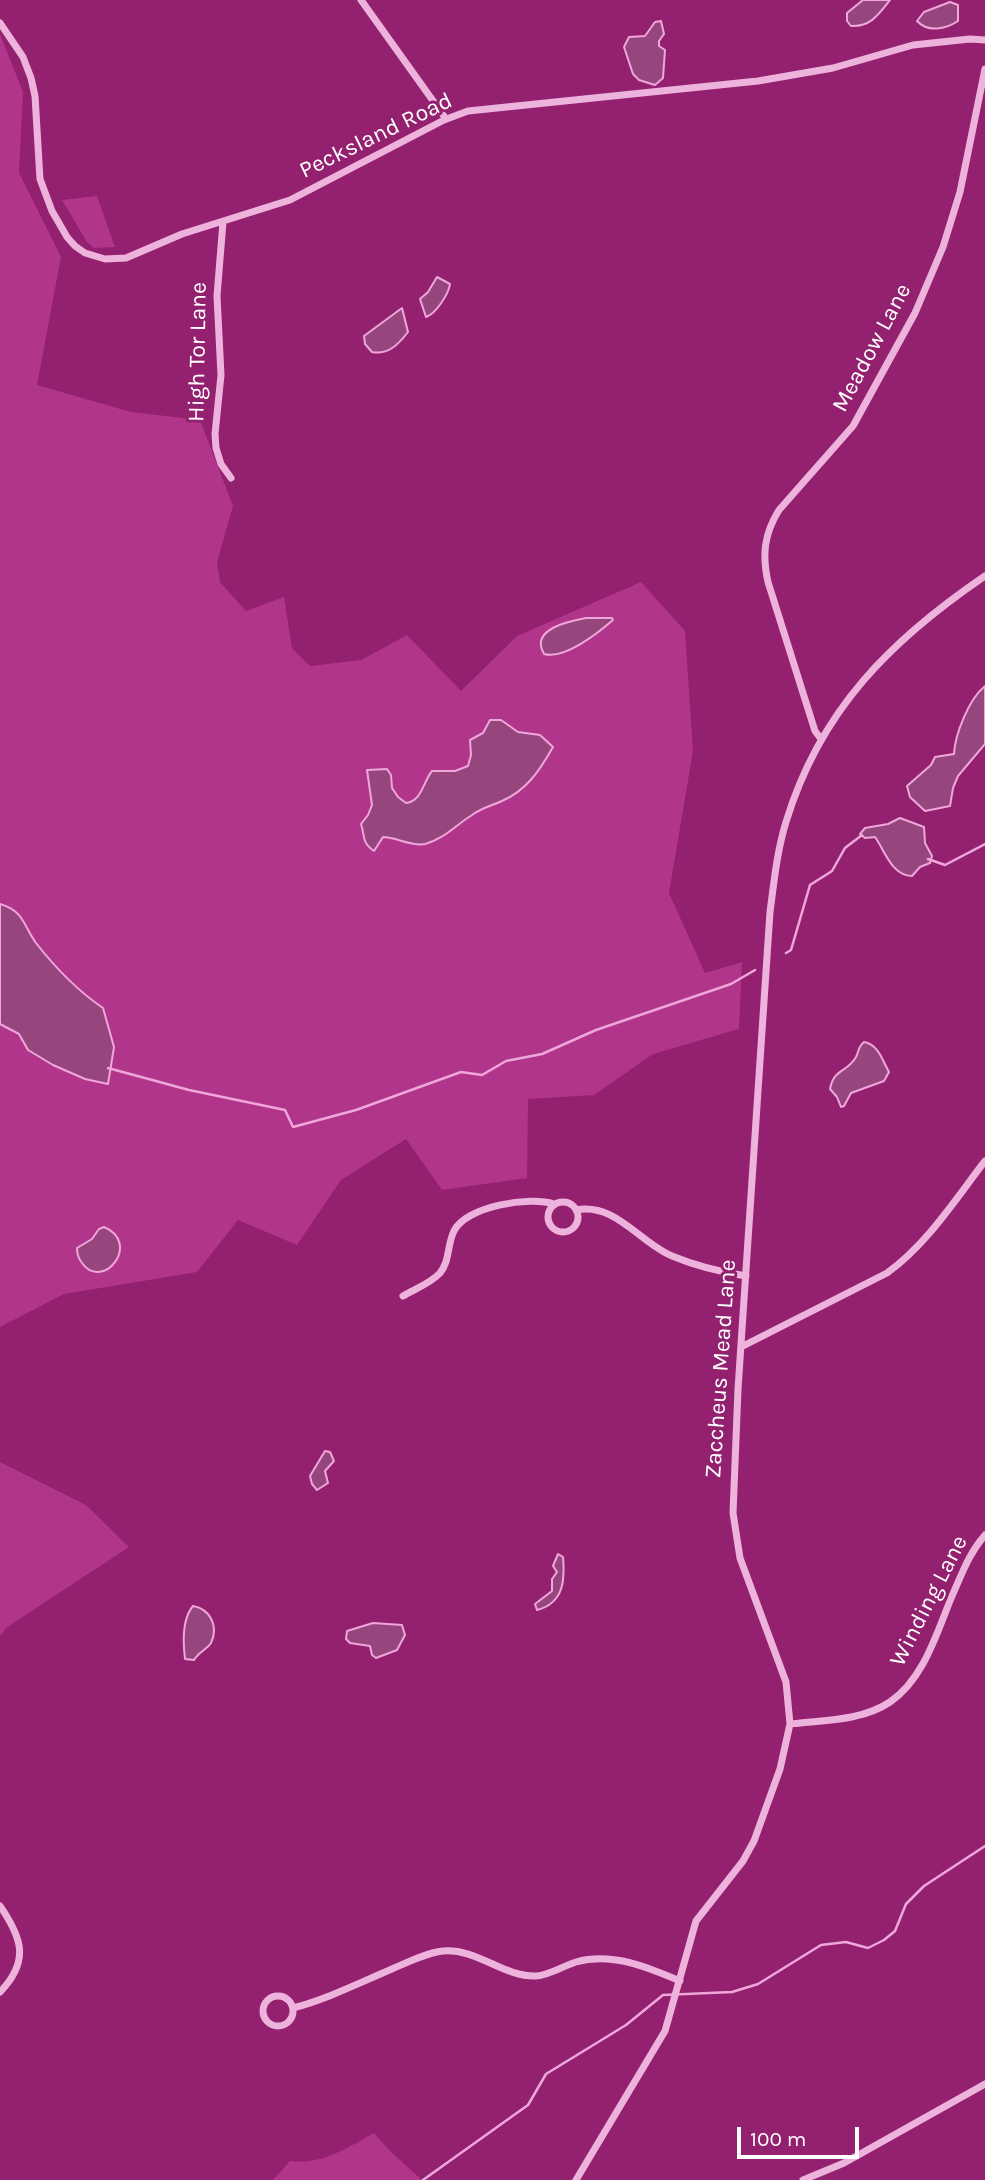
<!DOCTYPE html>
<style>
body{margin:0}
#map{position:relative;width:985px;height:2180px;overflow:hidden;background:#93216f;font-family:Karla,sans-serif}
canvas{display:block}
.scale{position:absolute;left:737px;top:2127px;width:122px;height:32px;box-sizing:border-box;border:4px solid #fff;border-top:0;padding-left:9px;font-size:21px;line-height:24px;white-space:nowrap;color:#fff;-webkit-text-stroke:5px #93216f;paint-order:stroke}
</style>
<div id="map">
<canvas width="985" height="2180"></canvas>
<div class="scale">100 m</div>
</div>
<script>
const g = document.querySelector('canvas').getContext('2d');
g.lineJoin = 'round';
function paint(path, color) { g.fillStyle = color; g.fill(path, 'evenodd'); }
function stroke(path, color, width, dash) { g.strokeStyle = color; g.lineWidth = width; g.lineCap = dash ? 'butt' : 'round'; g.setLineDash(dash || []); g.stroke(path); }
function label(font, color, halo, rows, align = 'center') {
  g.font = font + ' Karla,sans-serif'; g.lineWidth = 6; g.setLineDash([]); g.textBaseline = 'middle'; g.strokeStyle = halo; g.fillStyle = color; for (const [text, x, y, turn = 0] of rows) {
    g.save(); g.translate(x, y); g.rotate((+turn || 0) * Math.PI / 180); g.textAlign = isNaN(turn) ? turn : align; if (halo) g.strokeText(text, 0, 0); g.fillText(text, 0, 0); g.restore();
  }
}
paint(new Path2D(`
 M0 34 23 92 19 173 61 257 37 385 131 412 200 420 233 506 217 562 220 582 246 611 284 597 292 648 310 666 361 660 407 635 461 691 517 636 641 582 685 631 693 751 669 893 705 973 742 962 739 1029 653 1054 594 1095 528 1099 527 1178 442 1190 406 1139 341 1180 297 1245 238 1220 197 1272 64 1294 0 1327Z
 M97 196 115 247 94 248 87 242 62 200Z
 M0 1462 86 1505 129 1547 6 1628 0 1636Z
 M374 2133 389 2150 422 2180H273L290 2161C322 2165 347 2148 374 2133Z`), '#b0358b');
const water = new Path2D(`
 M863 0H890C879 14 871 27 851 26L847 21V13Z
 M950 2 958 5V21C946 29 928 33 917 21L924 12Z
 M661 21 664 34 659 41V46L665 50 663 78 655 85 639 80 633 74 624 47 629 37 645 36 655 22Z
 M437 277 450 284C449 293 436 314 426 317L420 299 428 292Z
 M402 308 408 332C398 345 388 355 372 352L365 344 364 336Z
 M586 618H612L613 620C598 633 564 660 544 654 529 629 570 621 586 618Z
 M985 686V744L958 776 953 788 950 806 925 811 910 797 907 786 931 765 935 757 954 754C955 734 969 699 985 686Z
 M490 720H501L518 732 540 735 553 747C540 770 527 790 502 801 491 806 481 808 472 815 456 825 444 839 425 844 412 847 396 837 383 837L374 851C361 842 365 835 361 824L368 815 372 805 367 770 387 769 391 775 392 788 398 797 406 803C422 801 423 782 432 771H455L468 766 471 755 470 740 483 733Z
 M900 818 924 827 925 843 932 856 930 863 920 867 912 876C892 876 885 851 875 837L865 838 860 834 865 828 888 824Z
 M0 904C24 911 23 925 36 943 54 966 78 991 103 1008L114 1047 108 1084 85 1079 53 1065 28 1050 19 1034 0 1024Z
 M864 1042C879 1045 882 1060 889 1072L884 1081 851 1093 844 1106 841 1107 837 1097 830 1089C834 1068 847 1073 856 1057 859 1051 858 1047 864 1042Z
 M104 1227C142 1243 103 1292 82 1263 78 1258 77 1254 77 1248L92 1239 99 1229Z
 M325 1451 330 1452 334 1461 325 1471 328 1483 317 1490 312 1484 310 1476Z
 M558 1554 563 1557C565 1580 564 1603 537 1610L535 1604 552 1591V1579L557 1572 553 1566Z
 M193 1606C210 1609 219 1626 211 1643 207 1649 198 1653 194 1660L185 1659C183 1643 182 1619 193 1606Z
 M373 1623 402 1625 405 1635 397 1650 376 1658 372 1655 370 1646 350 1643 346 1639 347 1631Z`);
paint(water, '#96467d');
stroke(water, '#efa7da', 2);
stroke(new Path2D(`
 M928 859 945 865 985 844
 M786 953 791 950 810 885 832 871 845 848 862 835
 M108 1068 189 1090 285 1110 293 1127 356 1110 461 1072 482 1075 506 1061 542 1054 596 1030 731 984 755 970
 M423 2180 528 2105 546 2074 626 2025 663 1995 732 1992 758 1984 821 1945 846 1942 868 1948 884 1940 895 1931 906 1904 924 1886 985 1846`), '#efa7da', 2.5);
stroke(new Path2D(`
 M361 0 446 119
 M0 23 23 57 31 78 35 96 40 179 52 211 67 237 75 246 85 253 105 259 126 258 182 234 290 200 444 120 468 111 758 81 833 68 913 45 970 39 985 40
 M223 222 217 296 221 375 215 434 216 448 221 464 231 478
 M821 739 815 731 768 582C762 555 764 534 779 510L853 426 915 313 943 247 960 192 985 69
 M548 1217a15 15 0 1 1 30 0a15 15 0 1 1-30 0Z
 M576 1210C615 1202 640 1243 672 1256 696 1266 721 1272 746 1276
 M403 1296C415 1289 431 1283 440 1273 450 1261 447 1245 454 1231 466 1206 530 1196 554 1204
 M741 1347 887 1273C927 1244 955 1200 985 1161
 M790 1724C823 1720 862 1721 890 1702 924 1679 937 1632 952 1596 962 1574 969 1553 985 1535
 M0 1906C22 1938 30 1961 0 1992
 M263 2011a15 15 0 1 1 30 0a15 15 0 1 1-30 0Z
 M293 2008C327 1999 359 1983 392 1969 408 1962 426 1953 443 1951 477 1948 503 1977 536 1976 550 1975 563 1966 576 1962 612 1952 647 1967 680 1981
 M576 2180 665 2031 696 1921 743 1861 754 1841 780 1769 790 1724 786 1682 740 1558 733 1513 738 1389 770 912C774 882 777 851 786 822 820 710 891 640 985 576
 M803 2180 844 2163 985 2084`), '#edb3dc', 7);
label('23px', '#fff', '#93216f', [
 ["Pecksland Road",376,136,-26],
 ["Meadow Lane",872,348,-62],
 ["High Tor Lane",198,352,-89],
 ["Zaccheus Mead Lane",721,1369,-86],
 ["Winding Lane",929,1601,-63]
]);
</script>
